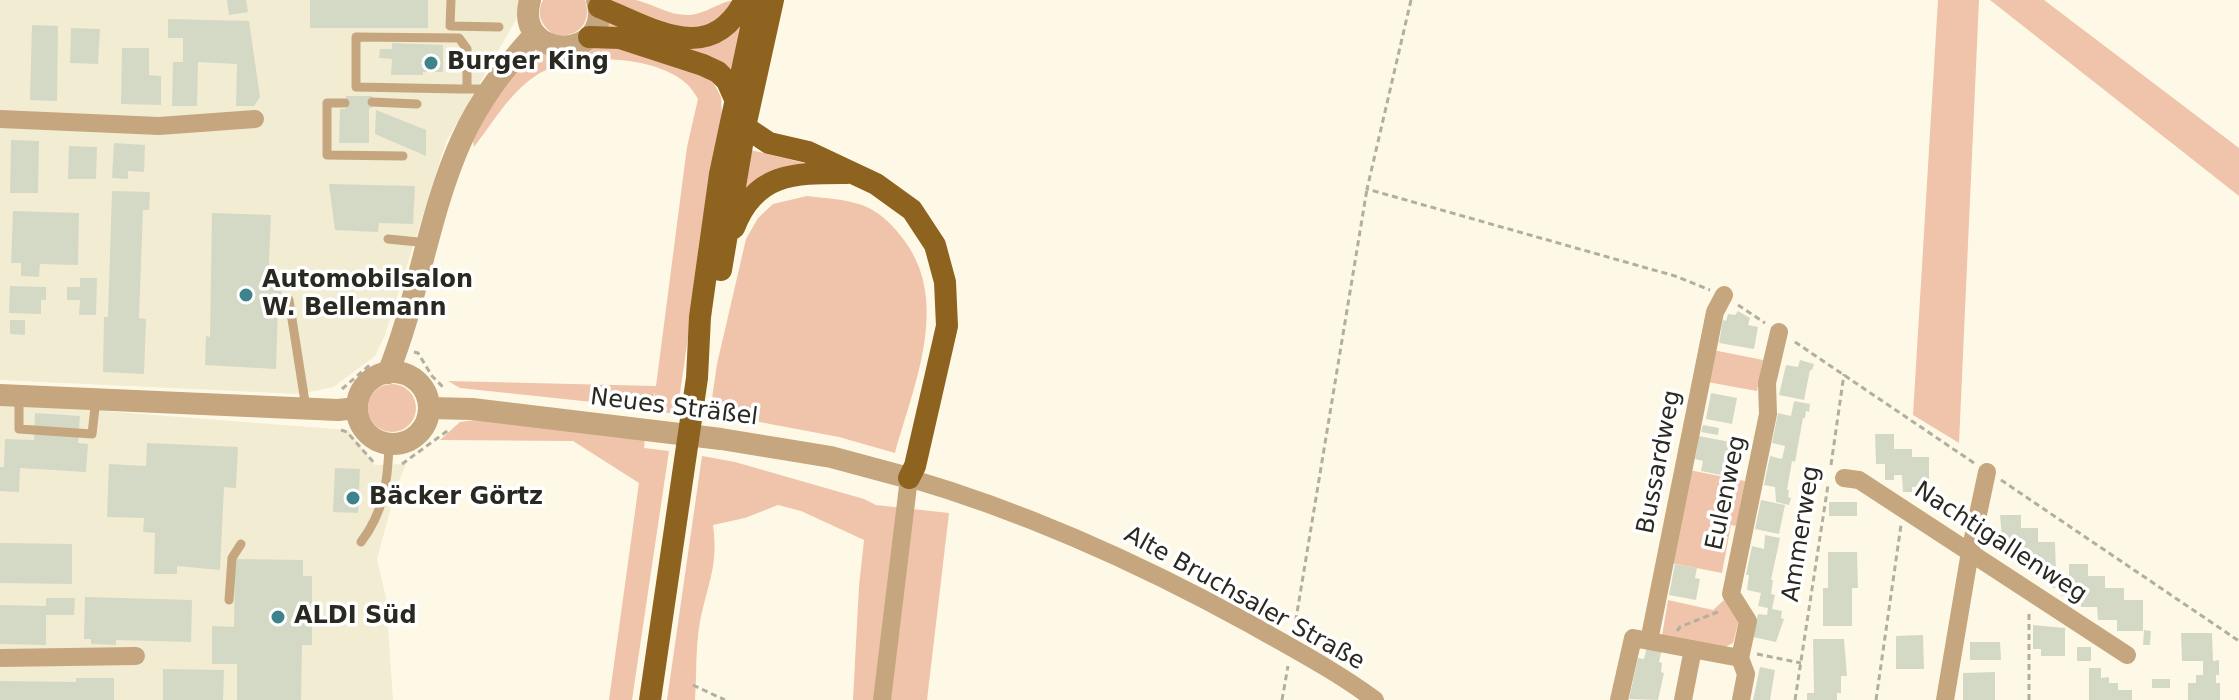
<!DOCTYPE html>
<meta charset="utf-8">
<style>
body{margin:0}
canvas{display:block;background:#fdf9e6}
</style>
<canvas width="2239" height="700"></canvas>
<script>
const g = document.querySelector('canvas').getContext('2d');
g.lineJoin = 'round';
function paint(path, color) { g.fillStyle = color; g.fill(path, 'evenodd'); }
function stroke(path, color, width, dash) { g.strokeStyle = color; g.lineWidth = width; g.lineCap = dash ? 'butt' : 'round'; g.setLineDash(dash || []); g.stroke(path); }
function label(font, color, halo, rows, align = 'center') {
  g.font = font + ' "DejaVu Sans",sans-serif'; g.lineWidth = 7; g.setLineDash([]); g.textBaseline = 'middle'; g.strokeStyle = halo; g.fillStyle = color; for (const [text, x, y, turn = 0] of rows) {
    g.save(); g.translate(x, y); g.rotate((+turn || 0) * Math.PI / 180); g.textAlign = isNaN(turn) ? turn : align; if (halo) g.strokeText(text, 0, 0); g.fillText(text, 0, 0); g.restore();
  }
}
paint(new Path2D(`
 M0 0H519L517 18 446 142 385 335 375 356 333 387 299 394 0 380Z
 M0 403 348 430 375 465 406 464 396 489 377 559 386 598 393 700H0Z`), '#f2ecd2');
paint(new Path2D(`
 M543 0H585C593 23 577 40 553 34 541 25 536 14 543 0Z
 M611 0C618 0 629 0 636 0 655 5 670 16 690 15 708 13 722 0 737 0 730 7 723 17 715 23 688 41 640 16 613 5Z
 M1938 0H1979L1959 443 1913 415Z
 M1990 0H2044L2239 148V196Z
 M611 17 672 41 742 20 733 70 717 61 607 28Z
 M601 41 711 78 721 97 722 116 713 164 677 414 653 411 655 392 649 408 460 388 448 381 656 386 687 147 698 99C695 94 691 88 687 84 654 54 570 51 534 77 509 94 492 124 474 147L473 141C490 109 508 60 544 48 561 42 583 43 601 41Z
 M747 149 808 164 745 193Z
 M807 196C825 198 844 199 862 205 878 211 890 222 900 235 953 298 914 384 895 453L839 437 733 417 723 421 709 419 717 364 746 239 758 218 773 204Z
 M1713 350 1763 360 1757 391 1707 382Z
 M368 408a24 24 0 1 1 48 0a24 24 0 1 1-48 0Z
 M483 419 645 438 644 448 669 451 632 700H609L639 483 573 441 440 440 460 422Z
 M702 456 735 462 864 499 876 505 949 513 927 700H853L859 586 864 540 801 511 778 505 745 518 713 525C718 561 710 579 702 612 695 639 697 672 695 700H667Z
 M1689 470 1745 481 1736 526 1731 525 1722 573 1671 563Z
 M1668 600 1713 610 1724 600 1739 620 1733 643 1723 648 1662 636Z`), '#f0c4aa');
paint(new Path2D(`
 M227 0H246L248 12 229 15Z
 M310 0H428V28H310Z
 M168 19 249 21 260 97 254 106H236L237 64 198 62 197 106H172L173 62H183V38H168Z
 M32 25 58 26 57 101 30 100Z
 M71 28 100 29 98 64 70 63Z
 M392 43 443 45V72H423V75H391L392 59 379 58 380 49H392Z
 M122 48H149V75L161 76V105L121 104Z
 M346 96H372V108H369V143H339L340 109H346Z
 M376 110 426 130V156L375 134Z
 M11 140 39 141 38 193H10Z
 M114 143 145 145 144 172 128 171V179L112 178Z
 M69 146 97 147 96 179H68Z
 M329 184 415 186 413 224 379 223 378 232 335 230Z
 M112 191 150 192 149 210H143L139 318 146 319 144 374 103 372 104 317H108Z
 M13 211 79 213 78 265 40 264 39 277 21 276V263H11Z
 M212 213 271 215 268 283H282L281 307H278L276 369 205 365 206 336 210 337Z
 M80 278H97L96 315H79L80 300H67V287H80Z
 M10 286 46 287V300H41V314L9 313Z
 M1738 311 1750 318 1748 325 1758 327 1754 349 1719 343 1723 320 1726 321 1728 314 1735 315Z
 M10 320H25V335L10 334Z
 M1800 360 1814 364 1812 370H1810L1804 400 1779 395 1786 365 1798 367Z
 M1711 393 1737 398 1732 424 1706 419Z
 M1794 401 1810 404 1809 412 1806 411 1805 418H1803L1795 462 1792 461 1787 490H1789L1788 497 1791 498 1789 505 1776 502 1775 487 1764 485 1770 456 1782 459 1785 446 1772 443 1778 413 1791 416Z
 M35 413 80 416 78 443 88 444 86 472 20 468 19 492 0 491V467H4L5 439 34 440Z
 M1703 425 1719 428 1718 435 1701 432Z
 M1875 434H1894V449H1912V457H1929V487H1912V492H1903L1902 475H1894V480H1885V464H1876Z
 M1699 436 1730 442 1721 475 1701 471 1703 461 1695 459Z
 M147 443 238 447 236 488 224 487 220 570 177 566V574H154L155 533 143 532 144 518 107 517 109 464 146 466Z
 M335 468 360 469 358 513 333 512Z
 M1761 500 1785 505 1779 534 1755 529Z
 M1829 502H1857V516H1829Z
 M2000 515H2021V528H2038V542H2055L2056 573H2061V582H2069V564H2088V576H2105V588H2124V600H2143V631H2117V620H2098L2097 607H2081L2080 596H2061V588H2052V573H2038V562H2021V549H2003Z
 M1765 535 1780 538 1771 580H1773L1771 594 1775 595 1772 609 1782 611 1781 618 1784 619 1776 642 1753 637 1758 614 1767 615 1768 608 1758 606 1761 593 1747 590 1749 575H1746L1752 546 1764 549Z
 M0 543 72 544V584L0 583Z
 M1828 552H1857L1858 588H1852V626H1823V588H1828Z
 M235 559 303 560V576H312V645H302L301 700H237V664H212V626L234 627Z
 M1675 564 1697 568 1695 578 1700 579 1696 600 1669 595Z
 M85 597 192 600 191 642 116 640V645L91 644V639H84Z
 M46 598H75L74 615H46V645L0 644V605L46 606Z
 M2033 625 2065 628V656H2041V649H2033Z
 M2144 630 2151 631 2150 645H2143Z
 M2181 633H2212L2213 661 2219 660V675H2216V683H2220V700H2188V683H2196V675H2203V661H2182Z
 M1923 635 1924 669H1896V636Z
 M1813 639H1844L1847 676H1841V693H1837V700H1807V693H1814Z
 M1970 642H2000L2001 660H1970Z
 M1647 646 1662 649 1659 662 1662 663 1661 672 1664 673 1658 700 1629 699 1638 658 1644 659Z
 M2077 647H2091V661H2077Z
 M1760 667 1775 670 1770 700H1753Z
 M2089 668H2101V678L2109 677V683H2118V690H2132V700H2089Z
 M163 669 224 670 223 700H163Z
 M1995 672V700H1963V673Z
 M76 678H114V700H0V681L76 682Z
 M2152 679H2170V688H2152Z`), '#d4d9c6');
stroke(new Path2D(`
 M1411 0 1367 189 1675 276 1710 290
 M1738 305 1765 323
 M1795 342 1974 463
 M414 352 418 353 432 376 444 388
 M342 389 372 363
 M341 430 347 432 375 464
 M402 464 450 429
 M1831 465 1844 374
 M2001 480 2239 641
 M1294 631 1367 189
 M1677 631 1680 627 1720 611
 M1757 654 1801 663
 M693 685 725 700
 M1282 700 1288 666
 M1795 700 1828 485
 M1876 700 1901 525
 M2029 700V611`), '#b2afa1', 3, [6, 4]);
stroke(new Path2D(`
 M451 0 450 26 499 27
 M467 89V49L459 38 356 37V87L460 89H487
 M372 102 417 104
 M345 103H327V155L403 156
 M388 239 428 243
 M289 300 306 408
 M19 396V429L92 434 96 399
 M361 542C384 512 388 481 389 444
 M229 600 232 558 241 544`), '#c5a67e', 9);
stroke(new Path2D(`
 M0 119 159 126 255 119
 M1844 478 1859 480 2127 655
 M1649 641 1715 312 1724 295
 M0 658 136 656
 M1740 658 1748 621 1731 594 1768 414 1767 383 1779 332
 M1740 658 1746 674 1741 700
 M882 700 909 478C1029 513 1141 564 1250 624 1292 648 1336 671 1375 700
 M1619 700 1633 638 1740 658
 M1683 700 1693 649
 M1945 700 1970 552 1987 472`), '#c5a67e', 18);
stroke(new Path2D(`
 M530 0C513 62 614 62 597 0
 M357 408a36 36 0 1 1 72 0a36 36 0 1 1-72 0Z
 M388 373C419 297 428 214 462 139 480 99 506 66 535 34
 M0 395 338 410 357 408
 M429 408 472 409 721 439 831 457 909 478`), '#c5a67e', 22);
stroke(new Path2D(`
 M599 7C651 27 709 69 745 0
 M589 37 620 38 703 65 718 72 727 81 735 99
 M745 127 769 143 808 152 876 184 912 210 935 245 945 282 947 326 915 466 909 478
 M734 228C755 172 795 173 847 173
 M721 270 745 127 773 0
 M650 700 697 378 700 317 720 174 757 0`), '#8e6320', 22);
for (const [x, y, r, color] of [
 [431,63,8,"#3d838e"],
 [246,295,8,"#3d838e"],
 [353,498,8,"#3d838e"],
 [278,617,8,"#3d838e"]
]) { const dot = new Path2D(); dot.arc(x, y, r, 0, 2 * Math.PI); g.fillStyle = color; g.fill(dot); stroke(dot, '#fff', 3); }
label('bold 24px', '#292821', '#fff', [
 ["Burger King",447,63],
 ["Automobilsalon",262,281],
 ["W. Bellemann",262,309],
 ["Bäcker Görtz",369,498],
 ["ALDI Süd",294,617]
], 'left');
label('24px', '#292821', '#fff', [
 ["Neues Sträßel",674,408,7],
 ["Bussardweg",1660,462,-79],
 ["Eulenweg",1727,493,-78],
 ["Ammerweg",1802,534,-81],
 ["Nachtigallenweg",2000,543,33],
 ["Alte Bruchsaler Straße",1244,599,29]
]);
</script>
